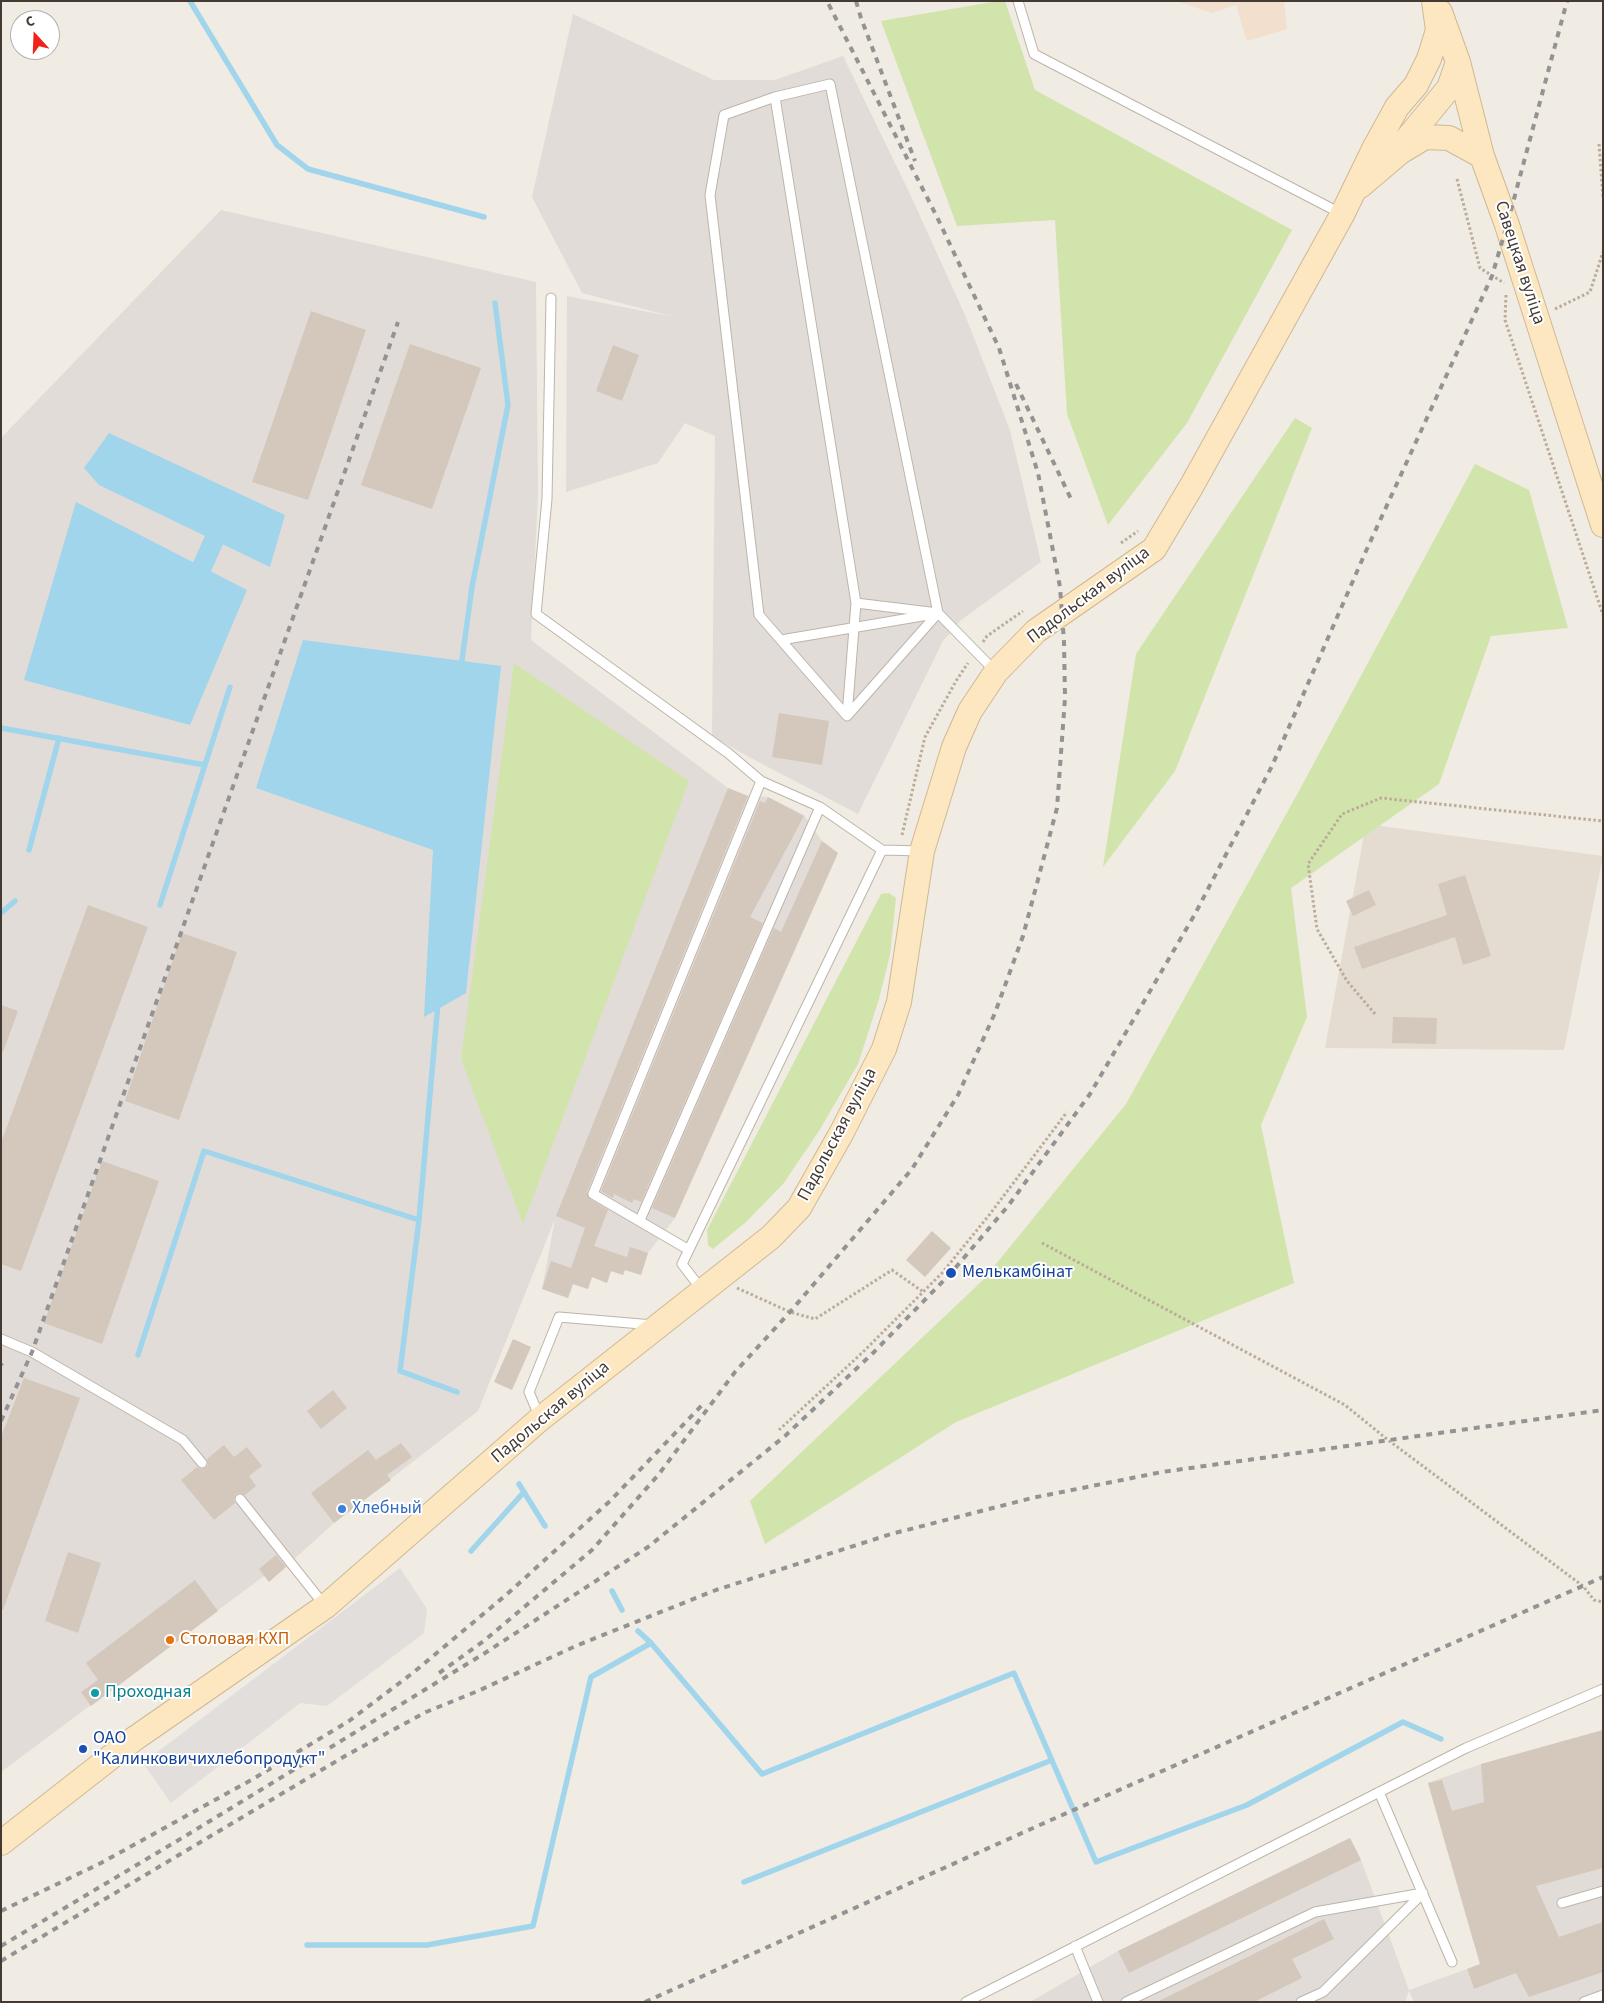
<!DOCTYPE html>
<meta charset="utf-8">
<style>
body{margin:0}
#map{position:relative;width:1604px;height:2003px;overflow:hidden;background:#f0ebe3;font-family:"Source Sans 3",sans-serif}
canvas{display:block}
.frame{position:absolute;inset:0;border:2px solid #423a33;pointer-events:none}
.north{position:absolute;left:10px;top:10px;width:50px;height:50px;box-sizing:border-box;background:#fff;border:1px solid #b3b0ad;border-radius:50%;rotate:340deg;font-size:14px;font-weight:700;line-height:20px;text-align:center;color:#423a33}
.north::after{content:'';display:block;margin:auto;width:18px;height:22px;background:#f0221a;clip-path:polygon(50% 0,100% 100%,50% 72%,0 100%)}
</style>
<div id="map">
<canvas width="1604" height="2003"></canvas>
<div class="frame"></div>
<div class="north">С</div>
</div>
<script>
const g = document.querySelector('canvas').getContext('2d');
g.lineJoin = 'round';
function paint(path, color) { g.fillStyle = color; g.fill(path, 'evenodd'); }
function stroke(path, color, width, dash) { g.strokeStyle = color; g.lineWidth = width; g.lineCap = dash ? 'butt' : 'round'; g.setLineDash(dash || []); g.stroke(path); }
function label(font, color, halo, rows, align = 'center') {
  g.font = font + ' "Source Sans 3",sans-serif'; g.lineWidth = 4; g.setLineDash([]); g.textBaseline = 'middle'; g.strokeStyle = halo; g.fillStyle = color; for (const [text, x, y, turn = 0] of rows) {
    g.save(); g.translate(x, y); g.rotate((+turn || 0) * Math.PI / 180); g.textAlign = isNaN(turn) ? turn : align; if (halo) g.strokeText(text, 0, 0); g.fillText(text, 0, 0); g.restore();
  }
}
paint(new Path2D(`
 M1366 824 1603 856 1564 1050 1325 1048Z`), '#e4dcd1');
paint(new Path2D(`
 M1176 1H1284L1287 29 1247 41 1236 5 1212 13Z`), '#f2dfce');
paint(new Path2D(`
 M573 14 714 80H775L843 56 910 194 965 315 1010 430 1041 562 961 620 943 641 858 814 747 756 712 736 715 436 685 423 658 463 566 492 567 296 674 317 582 293 532 197Z
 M221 210 536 282 538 495 531 640 728 788 745 795 768 797 804 815 822 841 838 853 675 1218 648 1253 641 1275 625 1270 623 1275 611 1271 607 1283 592 1277 588 1289 573 1284 568 1298 542 1289 555 1219 478 1411 334 1523 269 1582 264 1576 1 1772V438Z
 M1603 1730V2002H1414L1409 1991 1405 2002H1030L1118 1951 1350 1838 1361 1860 1409 1990 1467 1969 1474 1989 1497 1980 1488 1961 1473 1941 1428 1783 1481 1764Z`), '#e2dcd8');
paint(new Path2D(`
 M998 1H1005L1035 90 1292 230 1187 423 1108 525 1067 414 1055 220 957 226 881 21Z
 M1295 418 1312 428 1175 771 1103 867 1136 654Z
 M1475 464 1529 490 1568 628 1491 636 1439 784 1291 888 1307 1017 1261 1125 1294 1283 956 1422 765 1544 750 1501 983 1280 1126 1104 1300 789Z
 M514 663 689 781 523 1224 461 1059Z
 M889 893 896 898 890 955 879 999 858 1064 819 1131 783 1184 746 1222 713 1249 708 1245 707 1230 881 894Z`), '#d1e4ac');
paint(new Path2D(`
 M400 1568 427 1609 424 1633 327 1706 300 1703 171 1803 143 1763Z`), '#e1dedb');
paint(new Path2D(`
 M109 433 285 515 270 567 99 485 84 468Z
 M76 502 247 590 190 725 24 680Z
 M303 640 501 666 466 993 424 1017 433 850 256 788Z`), '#a0d5ec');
stroke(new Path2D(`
 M190 1 277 145 308 169 484 217
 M461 667 472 587 508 405 495 303
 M1 728 205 765
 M29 850 59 738
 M160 905 230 687
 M1 913 15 901
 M438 1003 419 1220 400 1371 457 1392
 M138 1355 204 1151 419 1220
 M519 1484 545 1526
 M471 1551 524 1492
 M612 1591 622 1610
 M638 1631 651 1643 762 1774 1014 1673 1096 1862 1247 1805 1403 1722 1441 1739
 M744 1882 1052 1760
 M307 1945H427L533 1926 591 1677 651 1643`), '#a0d5ec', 5.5);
stroke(new Path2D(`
 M202 567 214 540`), '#a0d5ec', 20);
paint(new Path2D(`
 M311 311 366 330 308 500 252 482Z
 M410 344 481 368 432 509 361 485Z
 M613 345 639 355 622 401 596 391Z
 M779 713 829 721 822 765 772 757Z
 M728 788 748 796 587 1192 590 1199 608 1210 594 1246 627 1257 630 1247 648 1253 641 1275 625 1270 623 1275 611 1271 607 1283 592 1277 588 1289 573 1284 568 1298 542 1289 551 1261 571 1268 585 1228 556 1216Z
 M768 797 804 816 750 917 763 923 641 1202 634 1199 632 1203 614 1194 613 1198 601 1191 760 801 765 803Z
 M822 841 838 853 675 1218 652 1208 774 928 781 932Z
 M1465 875 1491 956 1463 965 1455 937 1362 969 1354 947 1447 915 1438 884Z
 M1369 890 1376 905 1353 916 1346 901Z
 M88 905 148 927 21 1271 1 1264V1143Z
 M182 933 237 952 179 1120 125 1101Z
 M1 1005 18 1011 3 1052 1 1051Z
 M1393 1017 1437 1018 1436 1044 1392 1043Z
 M102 1161 159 1181 102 1344 44 1323Z
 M932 1231 951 1248 925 1277 906 1260Z
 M513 1339 531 1347 512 1390 494 1382Z
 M24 1378 80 1398 3 1610 1 1609V1437Z
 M333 1390 347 1408 321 1429 307 1411Z
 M401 1443 412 1457 387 1475 391 1480 334 1523 311 1493 368 1450 376 1460Z
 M224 1445 234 1457 247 1447 262 1466 249 1476 256 1486 245 1495 240 1493 236 1494 234 1499 235 1503 214 1520 181 1480 197 1467 200 1469 206 1468 208 1465 207 1459Z
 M68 1552 101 1563 78 1633 45 1621Z
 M276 1555 286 1567 269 1582 259 1569Z
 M195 1580 218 1611 91 1706 81 1692 98 1680 86 1663Z
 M1603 1730V1868L1536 1886 1559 1937 1603 1922V1972L1529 1997 1516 1973 1474 1989 1467 1969 1480 1964 1428 1783 1442 1780 1452 1811 1484 1802 1481 1764Z
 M1350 1838 1361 1860 1129 1973 1118 1951Z
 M1324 1919 1334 1939 1292 1959 1302 1978 1254 2002H1157Z`), '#d4c8bc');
const service = new Path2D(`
 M1018 1 1034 54 1342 214
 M830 84 938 613 847 716 759 615 710 195 724 115 775 97Z
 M775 97 856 603 847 716
 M551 298 547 499 536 614 728 753 761 781 820 807 882 850 682 1264 702 1290
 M856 603 938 613 996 672
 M781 640 928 615
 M882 850 922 851
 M640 1220 820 807
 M689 1250 593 1194 761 781
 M1 1339 32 1352 183 1440 202 1463
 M540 1418 529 1392 559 1317 653 1325
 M240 1499 325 1606
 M1379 1792 1452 1962
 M1562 1903 1603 1891
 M1075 1946 1098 2002
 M966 2002 1466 1748 1603 1689
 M1126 2002 1315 1912 1423 1893
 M1301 2002 1323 1992 1423 1893
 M1584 2002 1603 1995`);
const secondary = new Path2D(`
 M1440 12 1458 62 1482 156 1507 225 1603 525
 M1402 145 1449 88 1458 62
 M1360 186 1400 152 1425 137 1449 138 1482 156
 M1 1843 134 1739 326 1606 540 1419 771 1237 799 1208 842 1132 884 1049 899 1002 922 851 954 747 970 711 996 672 1036 631 1154 549 1191 487 1342 215 1374 149 1397 107 1416 85 1429 59 1438 30 1434 1`);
stroke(service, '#beb4a9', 11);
stroke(secondary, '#cfb994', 26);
stroke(new Path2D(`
 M1599 144 1603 197
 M1457 179 1480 268 1504 283
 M1506 295 1505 320 1603 615
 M1555 309 1590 292 1603 252
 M1121 543 1138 531
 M983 642 987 636 1023 611
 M902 835 925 737 956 681 968 663
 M1375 1014 1347 981 1317 929 1308 864 1342 814 1381 798 1603 821
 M1042 1243 1345 1405 1388 1440 1583 1586 1594 1600 1603 1602
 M737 1288 790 1312 815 1319 892 1270 922 1291
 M779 1430 863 1352 942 1273 990 1214 1067 1112`), '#bcab98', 3, [2.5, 2.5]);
stroke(service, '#fff', 9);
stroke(secondary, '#fce7c1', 24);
stroke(new Path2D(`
 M856 1 861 18 915 161
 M1016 384 1072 501
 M1 1365 2 1363
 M1 1421 32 1352 398 322
 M439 1673 485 1640 592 1550 659 1474 735 1372 790 1312 912 1169 958 1095 995 1013 1023 936 1057 808 1065 698 1064 642 1060 587 1038 473 999 348 937 217 827 1
 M1 1911 101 1863 253 1779 349 1721 414 1672 506 1595 610 1501 705 1402
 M1 1946 187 1835 485 1653 648 1547 785 1436 873 1353 951 1273 1008 1206 1090 1094 1195 914 1272 766 1366 551 1492 276 1507 225 1567 1
 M1 1961 345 1756 426 1712 478 1691 578 1645 716 1590 891 1534 1032 1498 1162 1472 1603 1410
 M645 2002 1051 1820 1603 1577`), '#939393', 4, [6, 6]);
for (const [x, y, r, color] of [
 [951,1273,6,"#1a4fb4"],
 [342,1509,5,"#3f7fe0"],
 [170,1640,5,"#e8710a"],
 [95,1693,5,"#0f9aa8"],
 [83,1749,5,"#1a4fb4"]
]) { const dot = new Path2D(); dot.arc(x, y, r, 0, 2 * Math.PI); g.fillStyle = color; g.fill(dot); stroke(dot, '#fff', 2); }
label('18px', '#423a33', '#fff', [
 ["Савецкая вуліца",1519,263,72],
 ["Падольская вуліца",1089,596,-37],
 ["Падольская вуліца",838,1135,-62],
 ["Падольская вуліца",551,1413,-40]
]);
label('18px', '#164399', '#fff', [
 ["Мелькамбінат",962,1273],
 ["ОАО",93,1739],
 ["\"Калинковичихлебопродукт\"",93,1760]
], 'left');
label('18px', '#366cbe', '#fff', [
 ["Хлебный",352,1509]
], 'left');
label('18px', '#c56008', '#fff', [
 ["Столовая КХП",180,1640]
], 'left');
label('18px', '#0d838f', '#fff', [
 ["Проходная",105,1693]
], 'left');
</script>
